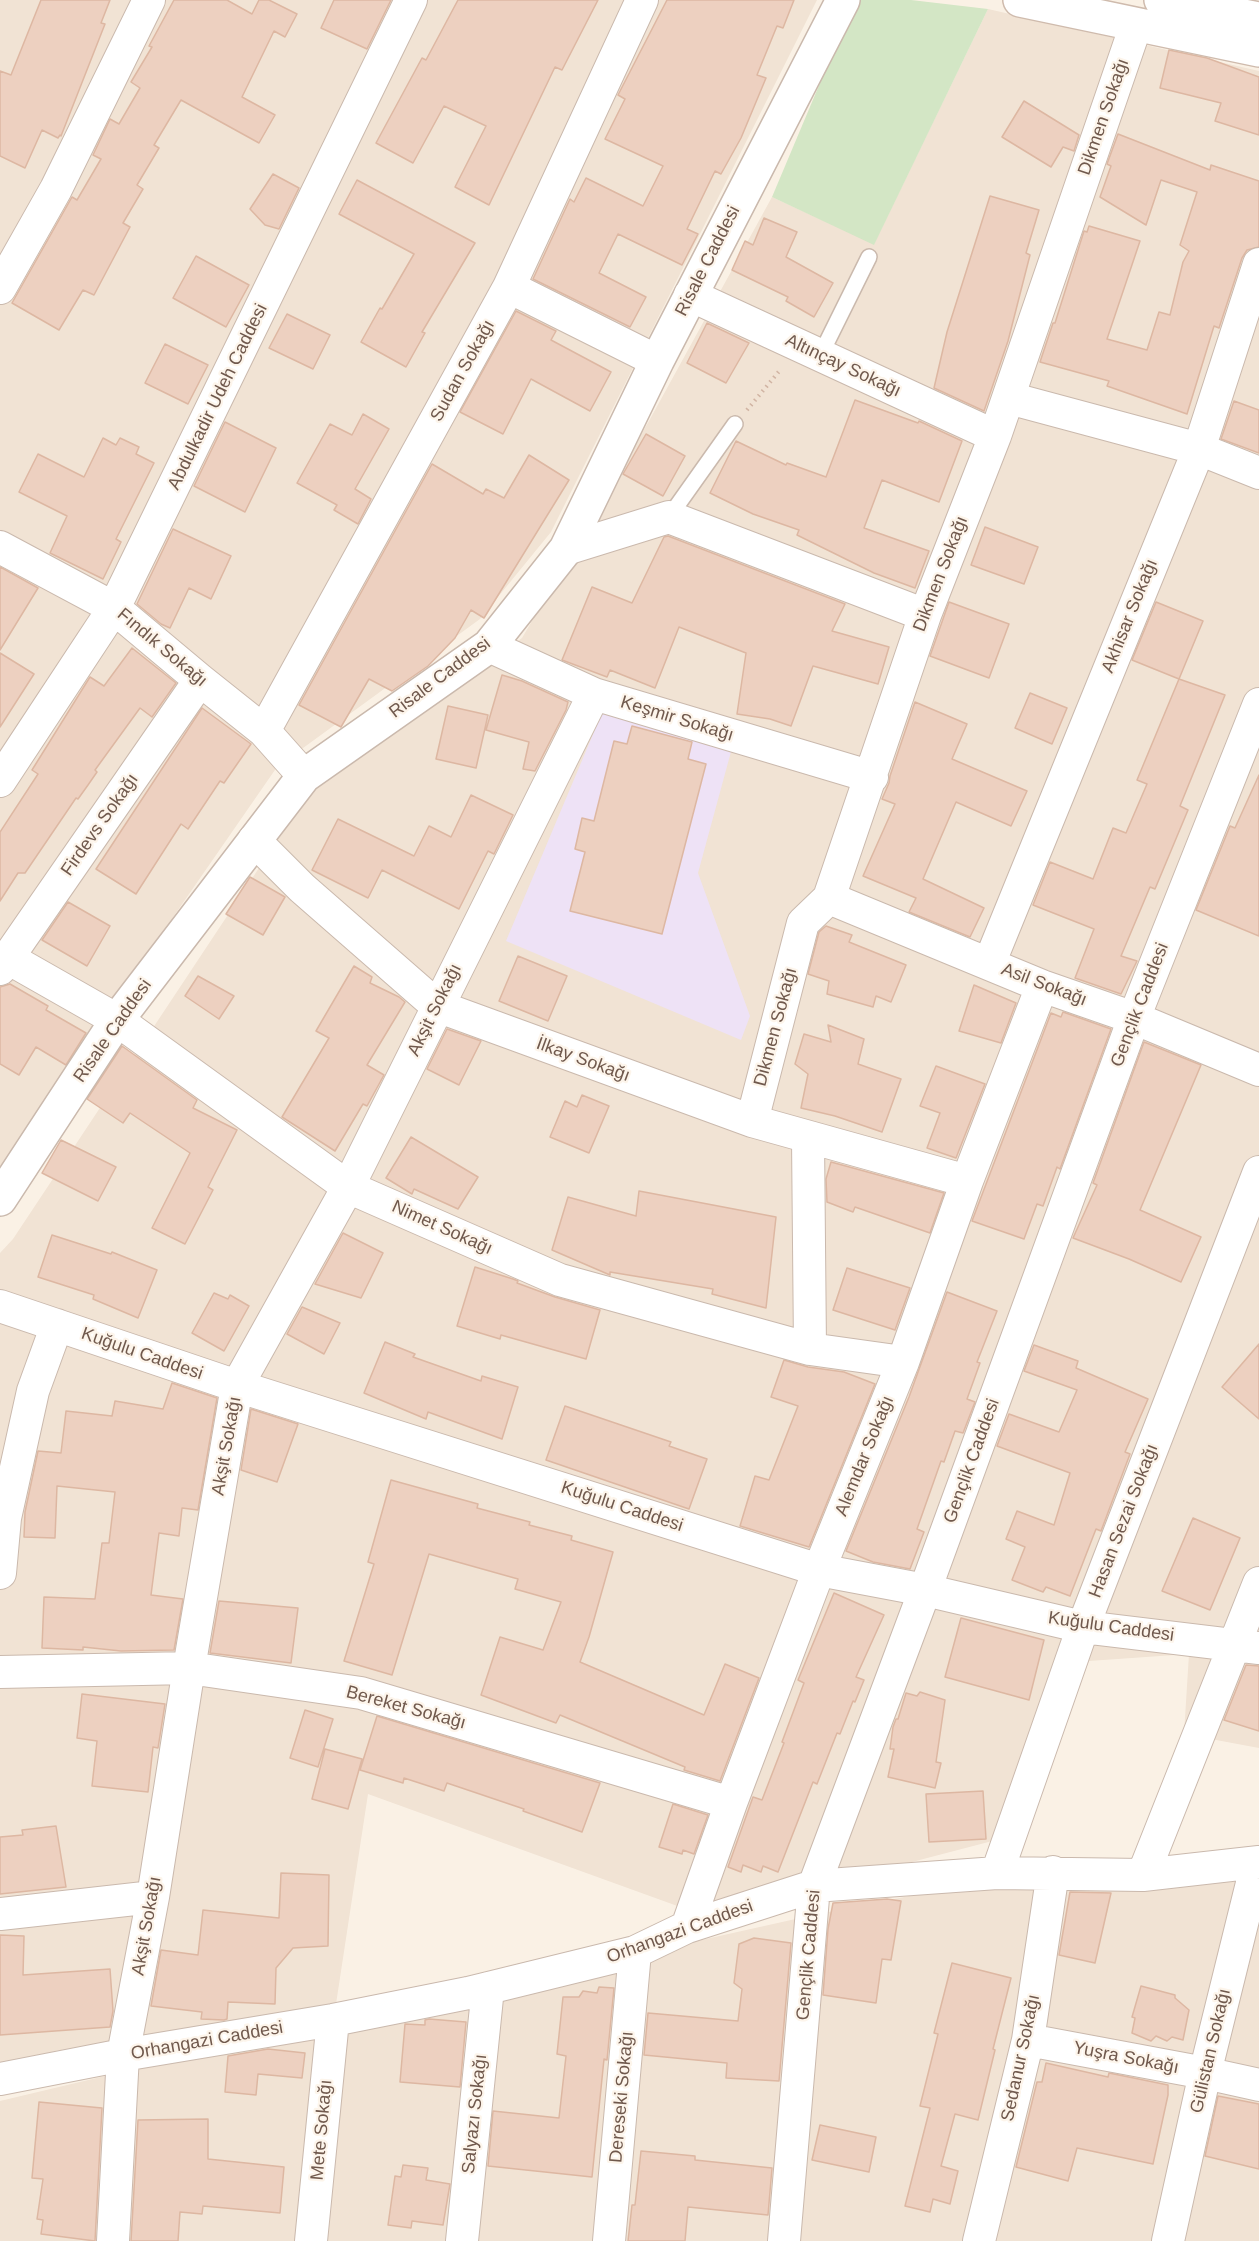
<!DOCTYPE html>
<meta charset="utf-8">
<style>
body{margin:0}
canvas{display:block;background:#faf1e5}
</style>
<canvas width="1259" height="2241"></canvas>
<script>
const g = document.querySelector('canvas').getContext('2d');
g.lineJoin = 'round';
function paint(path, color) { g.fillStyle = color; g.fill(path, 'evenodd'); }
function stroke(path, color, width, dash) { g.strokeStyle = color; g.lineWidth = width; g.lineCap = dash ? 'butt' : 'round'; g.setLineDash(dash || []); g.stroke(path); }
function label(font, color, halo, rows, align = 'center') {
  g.font = font + ' Arial,sans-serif'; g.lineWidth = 4.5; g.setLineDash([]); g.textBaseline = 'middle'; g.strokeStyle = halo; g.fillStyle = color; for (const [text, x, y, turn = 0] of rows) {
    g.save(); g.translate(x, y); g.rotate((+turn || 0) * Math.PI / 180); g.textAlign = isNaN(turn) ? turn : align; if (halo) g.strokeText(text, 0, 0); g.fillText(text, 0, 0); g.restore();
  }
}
paint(new Path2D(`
 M0 0H817L551 532 480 619 277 767 0 1167Z
 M988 9 1259 71V1748L1184 1734 1189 1654 1089 1661 1023 1833 705 1916 368 1794 336 2004 55 2051 0 2070V1253L13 1239 314 785 522 638 649 421 772 197 874 244Z
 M1259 1863V2241H0V2101L307 2028 809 1916 1010 1876Z`), '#f1e3d4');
paint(new Path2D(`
 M602 713 732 748 698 873 750 1016 741 1040 506 941Z`), '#eee2f6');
paint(new Path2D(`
 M855 0H911L988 9 874 245 772 197Z`), '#d3e6c5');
const building = new Path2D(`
 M41 0H110L101 23 105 24 61 136 60 135 58 138 42 130 25 168 0 156V71L11 75Z
 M174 0H227L252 14 259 0H269L297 14 285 37 274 31 242 97 275 115 259 143 181 100 154 145 159 148 137 185 143 189 123 223 130 227 94 295 83 290 59 330 12 303 72 197 77 200 101 159 93 155 110 119 119 124 140 88 131 82 152 47 149 46Z
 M334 0H391L367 49 321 28Z
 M458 0H598L562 70 555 67 489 205 455 187 486 126 444 106 413 163 376 143 422 58 426 60Z
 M667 0H794L783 28 777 26 757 75 766 78 741 138 721 174 715 171 687 229 698 234 682 265 618 234 599 273 646 297 630 327 533 279 570 199 574 202 586 178 643 206 663 166 605 139 625 99 618 95Z
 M1169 50 1207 58 1259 77V135L1215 121 1221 103 1160 88Z
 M1024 101 1079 135 1074 151 1063 147 1051 167 1002 137Z
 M1118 134 1210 170 1211 165 1259 181V247L1247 250 1242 258 1219 328 1214 326 1187 414 1107 386 1109 381 1040 362 1053 323H1055L1084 231 1087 232 1089 226 1140 241 1107 339 1147 350 1159 312 1170 315 1183 262 1189 251 1180 245 1197 192 1161 180 1146 225 1100 197 1111 166 1107 164Z
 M273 174 299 188 279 229 265 225 250 209Z
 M357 180 475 243 422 332 425 333 406 367 361 342 380 308 382 309 414 254 339 214Z
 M990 196 1039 210 1026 253 1030 255 1008 341 984 411 934 388 947 332Z
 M764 218 797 232 786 257 833 283 814 317 786 301 788 297 732 270 745 241 753 245Z
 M196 256 249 285 226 327 173 298Z
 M516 311 556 331 551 340 611 372 590 411 531 379 503 434 460 412Z
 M287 314 330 335 313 369 269 348Z
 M707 323 749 343 726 383 687 363Z
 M165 344 208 365 188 404 145 383Z
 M855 400 918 423 919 421 962 441 939 502 882 480 864 528 929 551 915 588 874 573 797 535 799 530 753 514 710 493 736 441 786 465 787 463 826 477Z
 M1234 401 1259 410V453L1221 439Z
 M363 414 389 429 355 489 371 499 358 524 334 510 337 505 297 483 330 424 352 435Z
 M225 422 276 448 245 512 194 486Z
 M646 434 685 456 663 496 623 474Z
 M103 438 116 445 120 438 139 447 136 454 154 463 116 539 121 542 103 579 50 553 67 516 19 492 38 454 84 477Z
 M529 455 569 480 484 618 471 610 455 638 428 666 392 691 369 679 341 727 299 705 432 464 483 494 486 489 504 498Z
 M985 527 1038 547 1024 584 971 565Z
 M173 529 231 556 211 599 189 588 170 628 161 624 137 604Z
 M668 536 845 604 832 631 889 647 878 684 813 666 791 726 770 719 737 714 746 653 679 627 655 688 610 670 607 677 562 660 592 587 632 603 664 537Z
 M0 567 38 588 0 650Z
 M949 602 1009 624 989 678 930 656Z
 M1156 602 1203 621 1179 679 1132 660Z
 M132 648 176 683 152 717 140 708 95 770 97 772 88 785 78 799 76 798 25 873H18L0 901V832L38 774 32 770 90 677 104 686Z
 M0 653 34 674 0 727Z
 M502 675 522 681 568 702 566 710 535 771 523 769 529 742 486 730Z
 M1179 679 1225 695 1180 806 1188 810 1155 889 1150 887 1121 956 1137 961 1121 994 1075 978 1094 929 1033 905 1050 862 1093 879 1113 828 1126 833 1147 784 1137 780Z
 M1030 693 1067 708 1052 744 1015 728Z
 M915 702 967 724 952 759 1027 791 1011 826 956 802 923 879 984 908 970 937 909 912 916 898 863 876 895 804 882 799 889 783 890 776Z
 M448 706 488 715 476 768 436 759Z
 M202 708 251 744 224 783 220 781 188 829 181 824 136 894 96 869Z
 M632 726 692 742 688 759 706 764 662 934 570 911 585 852 575 849 582 818 594 821 614 741 627 744Z
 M1259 775V936L1196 910 1230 826 1235 828Z
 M471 795 513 815 494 854 488 851 459 909 382 870 368 898 312 870 338 819 414 856 429 826 451 837Z
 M250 877 285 897 263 935 226 914Z
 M68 902 110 926 87 966 42 940Z
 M826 926 852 935 849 942 906 965 891 1002 876 996 873 1007 827 994 829 981 808 974 819 932Z
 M518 956 567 976 548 1021 499 1001Z
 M354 966 372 977 370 983 399 997 405 1002 367 1065 384 1075 367 1106 363 1104 335 1151 282 1117 329 1038 316 1031Z
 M198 976 234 996 219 1019 185 996Z
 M10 984 48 1006 46 1010 86 1033 66 1065 36 1047 19 1075 0 1064V987Z
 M974 985 1016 1003 1001 1043 959 1031Z
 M1063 1012 1111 1029 1060 1169 1057 1167 1043 1206 1037 1204 1024 1239 972 1221 1051 1013 1061 1017Z
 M828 1025 864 1039 858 1064 901 1079 882 1132 835 1116 801 1108 808 1074 795 1064 804 1034 831 1042Z
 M447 1029 481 1041 459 1085 427 1069Z
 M1144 1042 1201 1065 1140 1210 1201 1237 1181 1282 1129 1259 1073 1238 1097 1185 1093 1183Z
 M122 1046 197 1100 193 1108 237 1130 208 1187 213 1190 185 1244 152 1228 190 1153 130 1113 123 1123 87 1099Z
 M936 1066 985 1084 956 1158 927 1148 940 1113 920 1106Z
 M582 1095 609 1106 589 1153 550 1137 565 1101 577 1107Z
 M411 1137 478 1177 458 1209 414 1189 412 1194 386 1178Z
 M61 1140 116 1167 98 1201 42 1173Z
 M831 1162 944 1193 930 1233 855 1207 853 1212 827 1202 826 1179Z
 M639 1191 776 1217 766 1308 712 1294 713 1289 610 1272V1275L552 1250 568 1197 636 1216Z
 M343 1233 383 1253 361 1298 315 1284Z
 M52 1235 111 1254 112 1252 157 1270 138 1318 93 1299 94 1295 38 1277Z
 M475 1267 513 1279 518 1281 517 1283 555 1297 600 1310 586 1359 501 1335 500 1339 457 1326Z
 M847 1268 910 1288 895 1330 833 1310Z
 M947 1292 997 1311 977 1362 980 1363 967 1399 975 1402 963 1433 955 1431 944 1462 941 1461 917 1529 924 1532 910 1569 873 1562 846 1551 909 1397Z
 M214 1293 228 1299 230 1295 249 1306 224 1351 192 1333Z
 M302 1307 340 1323 324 1354 287 1334Z
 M385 1342 415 1354 413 1357 481 1381 482 1376 518 1387 502 1439 428 1412 426 1419 364 1393Z
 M1259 1344V1419L1222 1387Z
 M1034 1345 1078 1361 1076 1368 1148 1399 1125 1452 1130 1454 1101 1531 1096 1529 1070 1596 1046 1587 1043 1592 1012 1580 1025 1547 1006 1539 1017 1511 1054 1525 1070 1473 997 1446 1009 1414 1059 1432 1077 1390 1024 1371Z
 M784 1360 808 1367 844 1372 875 1384 809 1547 740 1526 755 1476 769 1480 798 1406 771 1397Z
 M172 1383 217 1398 198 1510 182 1508 179 1536 159 1533 151 1595 183 1599 174 1650 121 1651 83 1647V1650L42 1648 44 1597 95 1599 102 1543H109L115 1492 57 1486 55 1538 24 1537 25 1512 38 1451 61 1453 66 1411 112 1416 115 1401 163 1409Z
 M565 1406 671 1442 669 1446 707 1459 689 1509 546 1460Z
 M251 1409 298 1424 277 1482 241 1470Z
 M391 1480 478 1504 477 1508 530 1522 529 1525 572 1536 571 1540 613 1552 589 1637 580 1662 704 1715 725 1664 759 1678 720 1781 684 1770 685 1767 560 1715 556 1723 481 1695 500 1637 543 1650 561 1602 515 1589 518 1579 429 1554 392 1675 344 1661 374 1564 368 1562Z
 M1193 1518 1240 1538 1210 1610 1162 1591Z
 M834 1593 884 1615 856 1677 864 1680 855 1702 853 1701 840 1734 837 1733 817 1784 813 1782 778 1872 763 1866 761 1872 743 1865 741 1872 728 1867 753 1797 762 1800 784 1743 782 1742 804 1683 798 1680Z
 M219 1601 298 1608 291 1663 210 1653Z
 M961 1618 1044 1640 1029 1700 945 1677Z
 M1246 1665 1259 1666V1731L1224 1720Z
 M920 1692 945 1700 936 1762 941 1763 935 1788 888 1777 894 1749H890L893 1727 896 1719H898L906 1693 917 1696Z
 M82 1694 165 1704 158 1748 153 1747 148 1792 92 1786 97 1741 77 1738Z
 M305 1710 333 1719 318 1767 290 1758Z
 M377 1716 600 1783 582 1832 523 1811 524 1809 447 1783 444 1791 404 1778 403 1783 360 1770Z
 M325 1749 362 1759 348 1809 312 1799Z
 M983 1791 986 1839 929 1842 926 1794Z
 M673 1804 708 1815 694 1854 683 1850 682 1854 659 1847Z
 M56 1826 66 1887 0 1894V1837L23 1835 22 1830Z
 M281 1873 329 1875 328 1946 293 1948 276 1968 275 2004 228 2002 227 2019 224 2020 201 2019 202 2012 151 2006 161 1950 198 1955 203 1910 279 1918Z
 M1070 1892 1111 1893 1095 1963 1059 1955Z
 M887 1899 901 1901 891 1960 882 1959 876 2003 823 1995 828 1929 833 1903Z
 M0 1935 24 1936 23 1975 110 1969 113 2011 110 2027 0 2035Z
 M754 1938 791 1943 779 2081 726 2078 727 2063 644 2055 648 2013 738 2021 742 1989 734 1983 739 1944Z
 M952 1963 1011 1978 993 2049 995 2050 978 2120 955 2114 941 2166 958 2171 950 2204 933 2199 930 2212 905 2206 930 2108 920 2106 938 2034 934 2033Z
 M1141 1986 1175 1995V1998L1189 2010 1183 2040 1172 2037 1167 2041 1156 2036 1151 2041 1132 2033 1135 2018 1132 2017Z
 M599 1987 614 1988 607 2060 604 2059 592 2177 488 2166 493 2111 559 2118 566 2056 557 2054 563 1997H579L583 1991 597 1993Z
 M429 2019 466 2022 460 2087 400 2082 405 2024 425 2025V2020Z
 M268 2049 305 2053 302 2078 258 2074 256 2095 225 2092 228 2056Z
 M1046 2063 1108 2077 1109 2073 1168 2085V2095L1153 2164 1077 2148 1068 2181 1016 2167 1037 2082H1042Z
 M1218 2096 1259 2104V2169L1205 2156Z
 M39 2102 102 2108 95 2241 41 2234 43 2220 37 2219 43 2179 32 2178Z
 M208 2119V2159L284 2167 280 2213 203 2206 202 2214 180 2212 178 2241H131L138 2120Z
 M820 2125 876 2137 869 2172 812 2160Z
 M641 2151 695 2156V2160L772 2168 768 2215 688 2207 685 2241H628L632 2205H635Z
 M403 2165 428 2168 426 2180 450 2184 443 2225 412 2221 411 2228 388 2225 395 2176 401 2177Z`);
paint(building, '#edd0c0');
stroke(building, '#ddb7a2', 1.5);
const service = new Path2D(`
 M820 356 869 257
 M669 517 735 424`);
const minor = new Path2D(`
 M509 287 657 361
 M0 288 56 189 149 0
 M690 295 995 436
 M1009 398 1199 449 1259 473
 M0 547 114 608 200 680 264 731 304 776
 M566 549 669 517 925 615
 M489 646 594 694 872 777
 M264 731 509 287 642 0
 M0 781 114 608 411 0
 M254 840 302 888 437 1006 752 1121 967 1181
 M829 898 1042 986 1134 1018 1259 1070
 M8 958 117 1020 348 1187 560 1280 810 1349 903 1362
 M989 964 1199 449 1259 264
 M0 969 200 680
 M752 1121 803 923 829 898 925 615 995 436 1136 25
 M808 1138 810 1349
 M0 1306 237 1386 819 1570 925 1590 1083 1627 1259 1648
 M0 1573 5 1518 33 1391 57 1325
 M0 1672 189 1668 361 1693 731 1803
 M997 1873 1083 1627 1259 1172
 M1143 1875 1259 1583
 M0 1914 153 1897
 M687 1927 731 1803 819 1570 903 1362 967 1181 1042 986
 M1028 2040 1205 2073 1259 2085
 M0 2079 123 2055 333 2020 468 1993 635 1952 687 1927 814 1886 997 1873 1143 1875 1259 1862
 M113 2241 123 2055 153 1897 189 1668 237 1386 348 1187 594 694
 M311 2241 333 2020
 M462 2241 488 1988
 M609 2241 635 1952
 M784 2241 814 1886 925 1590 1134 1018 1259 704
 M979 2241 1028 2040 1053 1872
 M1168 2241 1205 2073 1257 1863`);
const tertiary = new Path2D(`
 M0 1199 117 1020 304 776 489 646 566 549 657 361 843 0`);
const secondary = new Path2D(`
 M1020 0 1259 50
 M1161 0 1259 19`);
stroke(service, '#cab9ad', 18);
stroke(minor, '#cab9ad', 34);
stroke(tertiary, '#cab9ad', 36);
stroke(secondary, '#cfbbad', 36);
stroke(new Path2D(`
 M747 410 781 369`), '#d1b4a3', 4, [1.5, 4.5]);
stroke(service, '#fff', 15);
stroke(minor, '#fff', 32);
stroke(tertiary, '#fff', 33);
stroke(secondary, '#fff', 33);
label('18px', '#70594d', '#fdf5eb', [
 ["Dikmen Sokağı",1104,117,-71],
 ["Risale Caddesi",708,261,-63],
 ["Altınçay Sokağı",843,366,25],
 ["Sudan Sokağı",463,371,-61],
 ["Abdulkadir Udeh Caddesi",218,397,-64],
 ["Dikmen Sokağı",941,574,-69],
 ["Akhisar Sokağı",1130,616,-68],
 ["Fındık Sokağı",162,648,40],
 ["Risale Caddesi",440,678,-37],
 ["Keşmir Sokağı",677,719,17],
 ["Firdevs Sokağı",100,825,-55],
 ["Asil Sokağı",1044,985,21],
 ["Gençlik Caddesi",1140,1005,-69],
 ["Akşit Sokağı",435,1010,-64],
 ["Dikmen Sokağı",776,1027,-75],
 ["Risale Caddesi",113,1031,-55],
 ["İlkay Sokağı",583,1060,20],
 ["Nimet Sokağı",442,1228,24],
 ["Kuğulu Caddesi",142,1354,19],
 ["Akşit Sokağı",227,1446,-80],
 ["Alemdar Sokağı",865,1456,-68],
 ["Gençlik Caddesi",972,1461,-70],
 ["Kuğulu Caddesi",622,1507,18],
 ["Hasan Sezai Sokağı",1124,1521,-69],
 ["Kuğulu Caddesi",1111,1627,8],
 ["Bereket Sokağı",406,1708,15],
 ["Akşit Sokağı",147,1926,-80],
 ["Orhangazi Caddesi",680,1932,-20],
 ["Gençlik Caddesi",809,1955,-85],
 ["Orhangazi Caddesi",207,2041,-10],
 ["Gülistan Sokağı",1211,2051,-77],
 ["Sedanur Sokağı",1021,2058,-78],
 ["Yuşra Sokağı",1126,2058,11],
 ["Dereseki Sokağı",622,2097,-85],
 ["Salyazı Sokağı",475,2114,-84],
 ["Mete Sokağı",322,2130,-85]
]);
</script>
